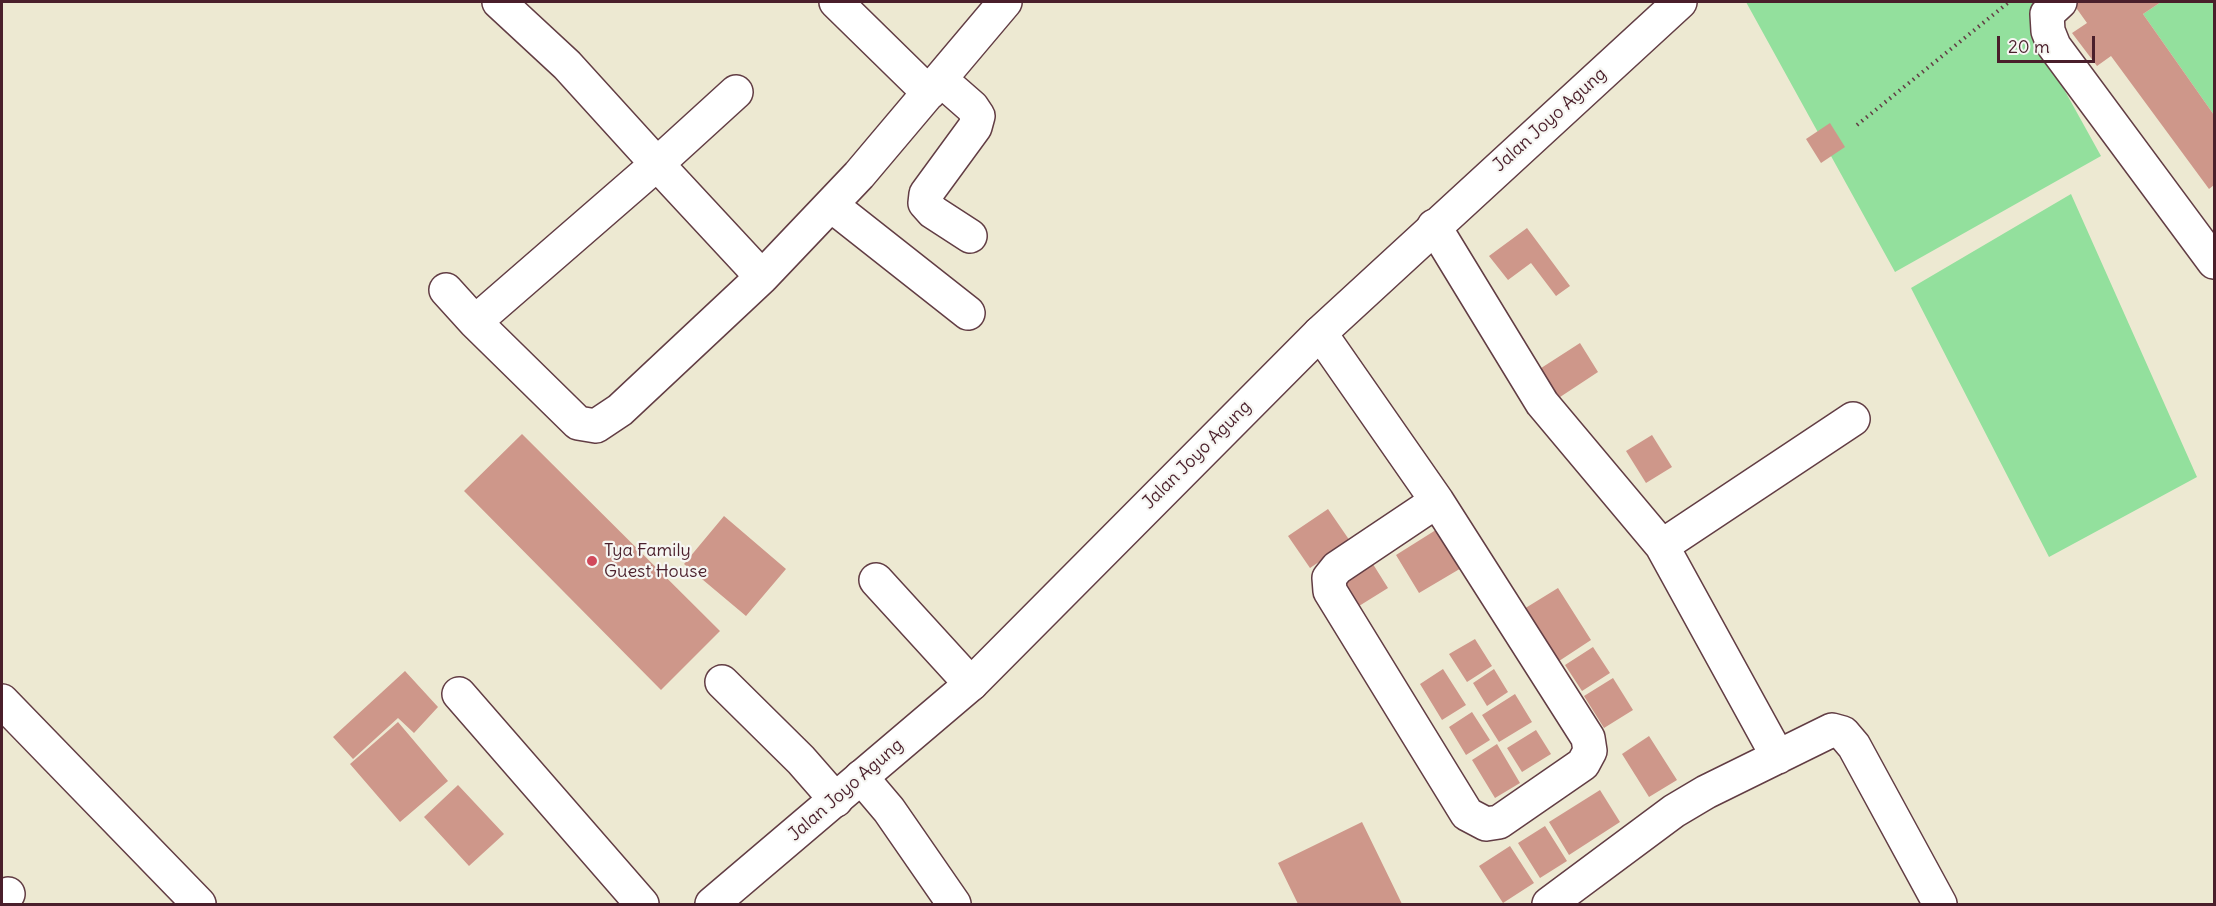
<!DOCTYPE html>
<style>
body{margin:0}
#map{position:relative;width:2216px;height:906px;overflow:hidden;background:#ede9d2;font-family:Delius,sans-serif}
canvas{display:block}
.frame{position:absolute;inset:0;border:3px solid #4a1f2b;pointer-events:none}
.scale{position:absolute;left:1997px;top:36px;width:98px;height:27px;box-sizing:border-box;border:3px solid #4a1f2b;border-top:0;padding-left:8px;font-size:18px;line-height:21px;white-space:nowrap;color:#4a1f2b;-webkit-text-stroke:4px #f6f6f2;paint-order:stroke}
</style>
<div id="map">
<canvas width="2216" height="906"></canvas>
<div class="frame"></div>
<div class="scale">20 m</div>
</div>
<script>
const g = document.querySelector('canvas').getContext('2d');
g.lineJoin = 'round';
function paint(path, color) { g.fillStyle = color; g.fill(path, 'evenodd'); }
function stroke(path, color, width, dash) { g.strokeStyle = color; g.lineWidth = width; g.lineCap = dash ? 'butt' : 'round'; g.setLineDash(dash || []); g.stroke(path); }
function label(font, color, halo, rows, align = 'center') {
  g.font = font + ' Delius,sans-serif'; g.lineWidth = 4.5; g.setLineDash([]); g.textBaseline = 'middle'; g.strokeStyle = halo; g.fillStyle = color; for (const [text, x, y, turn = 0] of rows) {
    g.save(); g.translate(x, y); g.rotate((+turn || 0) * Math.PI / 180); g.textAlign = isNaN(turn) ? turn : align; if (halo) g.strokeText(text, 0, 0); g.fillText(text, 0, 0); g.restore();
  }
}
paint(new Path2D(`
 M1746 2H2043L2035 10 2030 28 2101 156 1895 272Z
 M2161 2H2214V115L2143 14Z
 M2071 194 2197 477 2049 557 1911 288Z`), '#93e09d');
paint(new Path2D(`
 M2072 2H2161L2143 14 2214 115V185L2209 189 2111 56 2097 66 2072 33 2087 23Z
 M1830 123 1845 147 1821 163 1806 139Z
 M1527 228 1570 286 1556 296 1531 263 1508 280 1489 256Z
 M1580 343 1598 372 1554 401 1535 372Z
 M522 434 720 631 661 690 464 491Z
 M1652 435 1672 467 1646 483 1626 451Z
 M1328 509 1350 541 1310 568 1288 536Z
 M724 516 786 569 746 616 684 564Z
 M1439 528 1463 567 1419 593 1396 555Z
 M1371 561 1388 588 1351 611 1335 584Z
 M1558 588 1591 640 1553 665 1519 612Z
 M1475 639 1492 666 1467 682 1449 654Z
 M1593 647 1610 673 1582 691 1565 665Z
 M1443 669 1466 705 1442 720 1420 684Z
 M1494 669 1508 692 1487 706 1473 683Z
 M405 671 438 707 414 733 398 718 353 759 333 737Z
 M1613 678 1633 710 1604 728 1584 696Z
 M1515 694 1532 722 1499 742 1482 715Z
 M1472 712 1490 740 1466 755 1449 727Z
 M398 722 448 781 400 822 350 764Z
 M1536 730 1551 754 1522 772 1507 748Z
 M1649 736 1677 780 1649 797 1622 754Z
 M1497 744 1520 783 1495 798 1472 760Z
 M458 785 504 834 469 866 424 817Z
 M1600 790 1620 822 1569 855 1549 822Z
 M1362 822 1402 904H1298L1278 863Z
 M1545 826 1567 861 1540 878 1518 843Z
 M1510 846 1534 883 1503 903 1479 866Z`), '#ce978a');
const minor = new Path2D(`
 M499 2 567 65 657 164 475 322 578 423 596 426 620 410 762 277 859 175 1005 2
 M836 2 929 93
 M2060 2 2047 14 2048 31 2054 46 2214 262
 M940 79 972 107 978 116 975 127 926 194 925 203 933 212 970 236
 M736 92 657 164 762 277
 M831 205 968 313
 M1434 226 1542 403 1662 546 1778 757
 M446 290 475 322
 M1320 333 1437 501 1588 738 1590 751 1583 764 1499 822 1486 824 1467 814 1330 591 1329 578 1337 568 1437 501
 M1662 546 1853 419
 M876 580 971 684
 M722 682 801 760 836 800
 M459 694 642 904
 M2 701 199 904
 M861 777 889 810 954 904
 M2 902 8 894
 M1549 904 1674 811 1706 792 1832 730 1843 733 1854 746 1940 904`);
const major = new Path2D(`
 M712 904 971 684 1320 333 1680 2`);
stroke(minor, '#623d44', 36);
stroke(major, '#623d44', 36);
stroke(new Path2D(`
 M1857 125 2009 2`), '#623d44', 4, [1.5, 4.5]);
stroke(minor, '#fff', 33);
stroke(major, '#fff', 33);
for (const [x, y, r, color] of [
 [592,561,6,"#d1495b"]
]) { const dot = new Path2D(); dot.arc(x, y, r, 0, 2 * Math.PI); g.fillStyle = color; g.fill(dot); stroke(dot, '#f6f6f2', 2); }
label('18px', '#4a1f2b', '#f6f6f2', [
 ["Jalan Joyo Agung",1550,120,-42],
 ["Jalan Joyo Agung",1197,455,-45],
 ["Jalan Joyo Agung",846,790,-41]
]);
label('18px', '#4a1f2b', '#f6f6f2', [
 ["Tya Family",604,551],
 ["Guest House",604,572]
], 'left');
</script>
